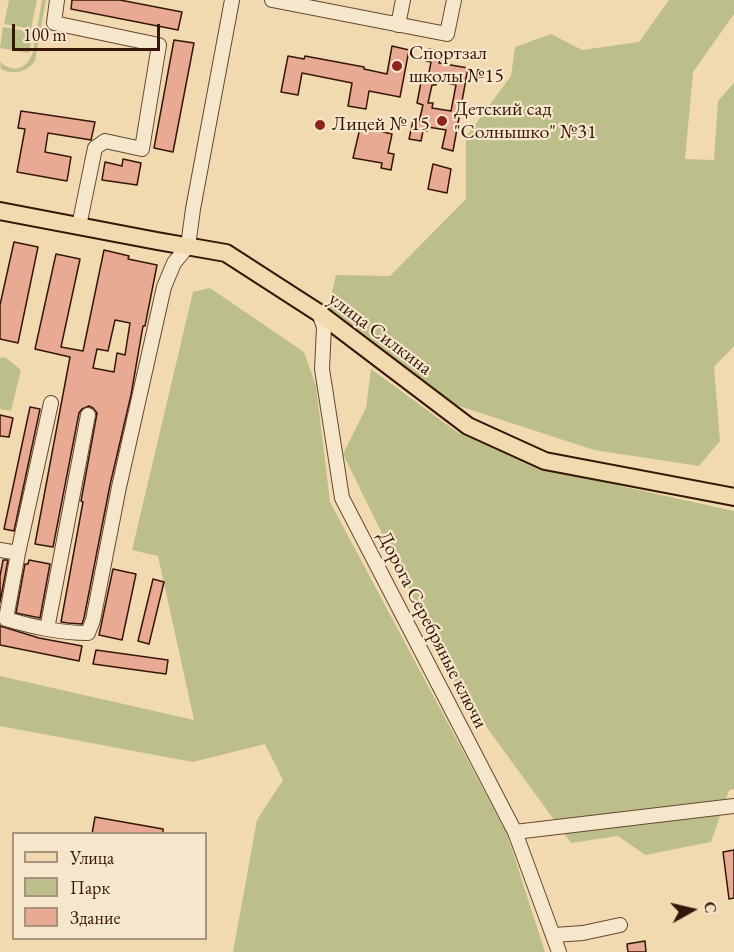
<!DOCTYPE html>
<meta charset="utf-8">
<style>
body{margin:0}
#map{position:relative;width:734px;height:952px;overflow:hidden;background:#f1dab0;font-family:"EB Garamond",serif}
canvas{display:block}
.legend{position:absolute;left:12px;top:832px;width:195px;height:108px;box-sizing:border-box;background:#f6e7cc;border:2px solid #a9937e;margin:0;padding:8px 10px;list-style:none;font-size:18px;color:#361608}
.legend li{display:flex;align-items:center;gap:12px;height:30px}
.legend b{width:30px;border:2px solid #a9937e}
.north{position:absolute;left:662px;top:880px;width:60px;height:60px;-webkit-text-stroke:4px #f6e7cc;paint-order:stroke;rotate:82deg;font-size:16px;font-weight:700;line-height:24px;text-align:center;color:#361608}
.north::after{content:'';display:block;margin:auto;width:21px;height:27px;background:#361608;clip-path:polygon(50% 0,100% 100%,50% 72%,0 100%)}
.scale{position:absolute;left:12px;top:24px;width:148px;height:27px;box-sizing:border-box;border:3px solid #361608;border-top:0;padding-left:8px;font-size:18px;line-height:21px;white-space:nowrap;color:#361608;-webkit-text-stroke:4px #f6e7cc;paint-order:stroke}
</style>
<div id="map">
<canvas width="734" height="952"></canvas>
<ul class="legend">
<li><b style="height:8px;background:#f1dab0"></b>Улица</li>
<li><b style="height:16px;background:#bcbf8a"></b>Парк</li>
<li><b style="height:16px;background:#e9aa93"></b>Здание</li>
</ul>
<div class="north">С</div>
<div class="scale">100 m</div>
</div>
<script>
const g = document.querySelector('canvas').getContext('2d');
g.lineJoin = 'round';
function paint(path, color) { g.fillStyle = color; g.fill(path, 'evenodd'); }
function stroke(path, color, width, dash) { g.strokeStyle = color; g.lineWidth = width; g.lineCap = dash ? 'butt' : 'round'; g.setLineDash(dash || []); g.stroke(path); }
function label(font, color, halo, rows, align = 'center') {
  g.font = font + ' "EB Garamond",serif'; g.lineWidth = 4.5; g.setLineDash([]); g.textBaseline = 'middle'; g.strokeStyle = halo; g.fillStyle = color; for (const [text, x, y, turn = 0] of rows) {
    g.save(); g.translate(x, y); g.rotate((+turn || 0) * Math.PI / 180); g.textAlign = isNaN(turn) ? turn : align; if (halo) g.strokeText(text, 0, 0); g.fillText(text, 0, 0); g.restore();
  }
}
paint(new Path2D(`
 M9 0H37L31 29 4 24Z
 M42 0H46L35 61C25 73 14 75 1 69L0 62C14 74 27 69 33 52Z
 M669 0H734V14L693 72 685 159 714 160 718 101 734 83V346L714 367 720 441 699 466 594 450 453 404 328 309 336 275 390 276 466 199V137L511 76 515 47 551 34 582 50 639 42Z
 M3 27 33 32 29 53 0 48Z
 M210 288 304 352 316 386 330 502 507 834 545 952H233L257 820 283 780 265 744 193 762 0 726V676L194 720 158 556 132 550 193 292Z
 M5 357 21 370 11 411 0 409V358Z
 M371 369 457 432 543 469 734 511V789L729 790 711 842 645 855 618 836 571 843 458 688 343 454 366 408Z`), '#bcbf8a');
const building = new Path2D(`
 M72 0H120L182 12 178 30 71 9Z
 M174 40 194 43 173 152 154 148Z
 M392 46 409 50 400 97 369 91 366 109 348 106 352 83 302 73 298 95 281 92 288 56 304 59 305 56 364 67V69L387 74Z
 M429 49 437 51 436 58 440 59 439 63 468 68 453 151 442 148 446 130 428 127 427 131H423L421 141 409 139 413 121 419 122 423 105 417 103 422 77 428 78 431 62 426 61ZM437 81 456 85 451 111 432 108 433 103H428L432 85H436Z
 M21 111 95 122 91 140 48 133 45 152 71 157 67 181 17 172 25 129 18 128Z
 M370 124 384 127 383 132 392 134 388 153 394 154 391 170 381 168 382 163 353 158 360 128 369 130Z
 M123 159 141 163 137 185 102 180 105 162 122 166Z
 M433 164 451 169 447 193 428 189Z
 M14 242 38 247 18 343 0 339V305Z
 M104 250 129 256 128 259 157 265 145 326H143L131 395 110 485 84 618 82 624 68 623 61 622 83 502 81 501 97 413 93 408 89 406 82 409 79 413 53 547 35 544 70 357 35 349 56 254 80 259 61 347 83 351ZM115 320 130 323 125 355 117 353 114 372 93 368 97 349 108 351Z
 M30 407 40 409 14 531 4 529Z
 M0 415 13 418 9 437 0 436Z
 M3 560H8L0 602V576Z
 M29 560 50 564 40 618 16 613 25 564H28Z
 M113 569 136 574 122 640 99 635Z
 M153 579 164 582 149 644 138 641Z
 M0 626 39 638 82 646 79 661 0 645Z
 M96 650 168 660 166 674 93 664Z
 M95 817 163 829V834H92Z
 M734 850V898L729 899 723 852Z
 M645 941 646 952H628L627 944Z`);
paint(building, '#e9aa93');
stroke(building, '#361608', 1.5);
const minor = new Path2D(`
 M57 0 54 23 159 45 142 149 105 141 95 148 79 226
 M272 0 447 34 454 0
 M398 25 403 0
 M319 313 324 327 322 369 342 498 515 832 559 952
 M51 403 18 553 6 619C34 627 59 633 88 633L93 620 119 487 164 287 174 263 188 246 193 209 232 0
 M0 550 18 553
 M47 629 88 415
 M515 832 734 806
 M554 935 583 933 620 925`);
const major = new Path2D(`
 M0 211 157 241 226 253 319 313 468 426 545 461 734 497`);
stroke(minor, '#654732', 16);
stroke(major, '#361608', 20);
stroke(minor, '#f6e7cc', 14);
stroke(major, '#f1dab0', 16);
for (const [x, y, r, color] of [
 [397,66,6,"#8f2418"],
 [442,121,6,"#8f2418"],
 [320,125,6,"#8f2418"]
]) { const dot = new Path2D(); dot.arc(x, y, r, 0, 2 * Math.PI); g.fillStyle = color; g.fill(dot); stroke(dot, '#f6e7cc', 2); }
label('20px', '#361608', '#f6e7cc', [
 ["Спортзал",409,54],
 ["школы №15",409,77],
 ["Детский сад",454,110],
 ["\"Солнышко\" №31",454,133],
 ["Лицей № 15",332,125]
], 'left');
label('20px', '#361608', '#f6e7cc', [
 ["улица Силкина",380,334,37],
 ["Дорога Серебряные ключи",432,630,63]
]);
</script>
